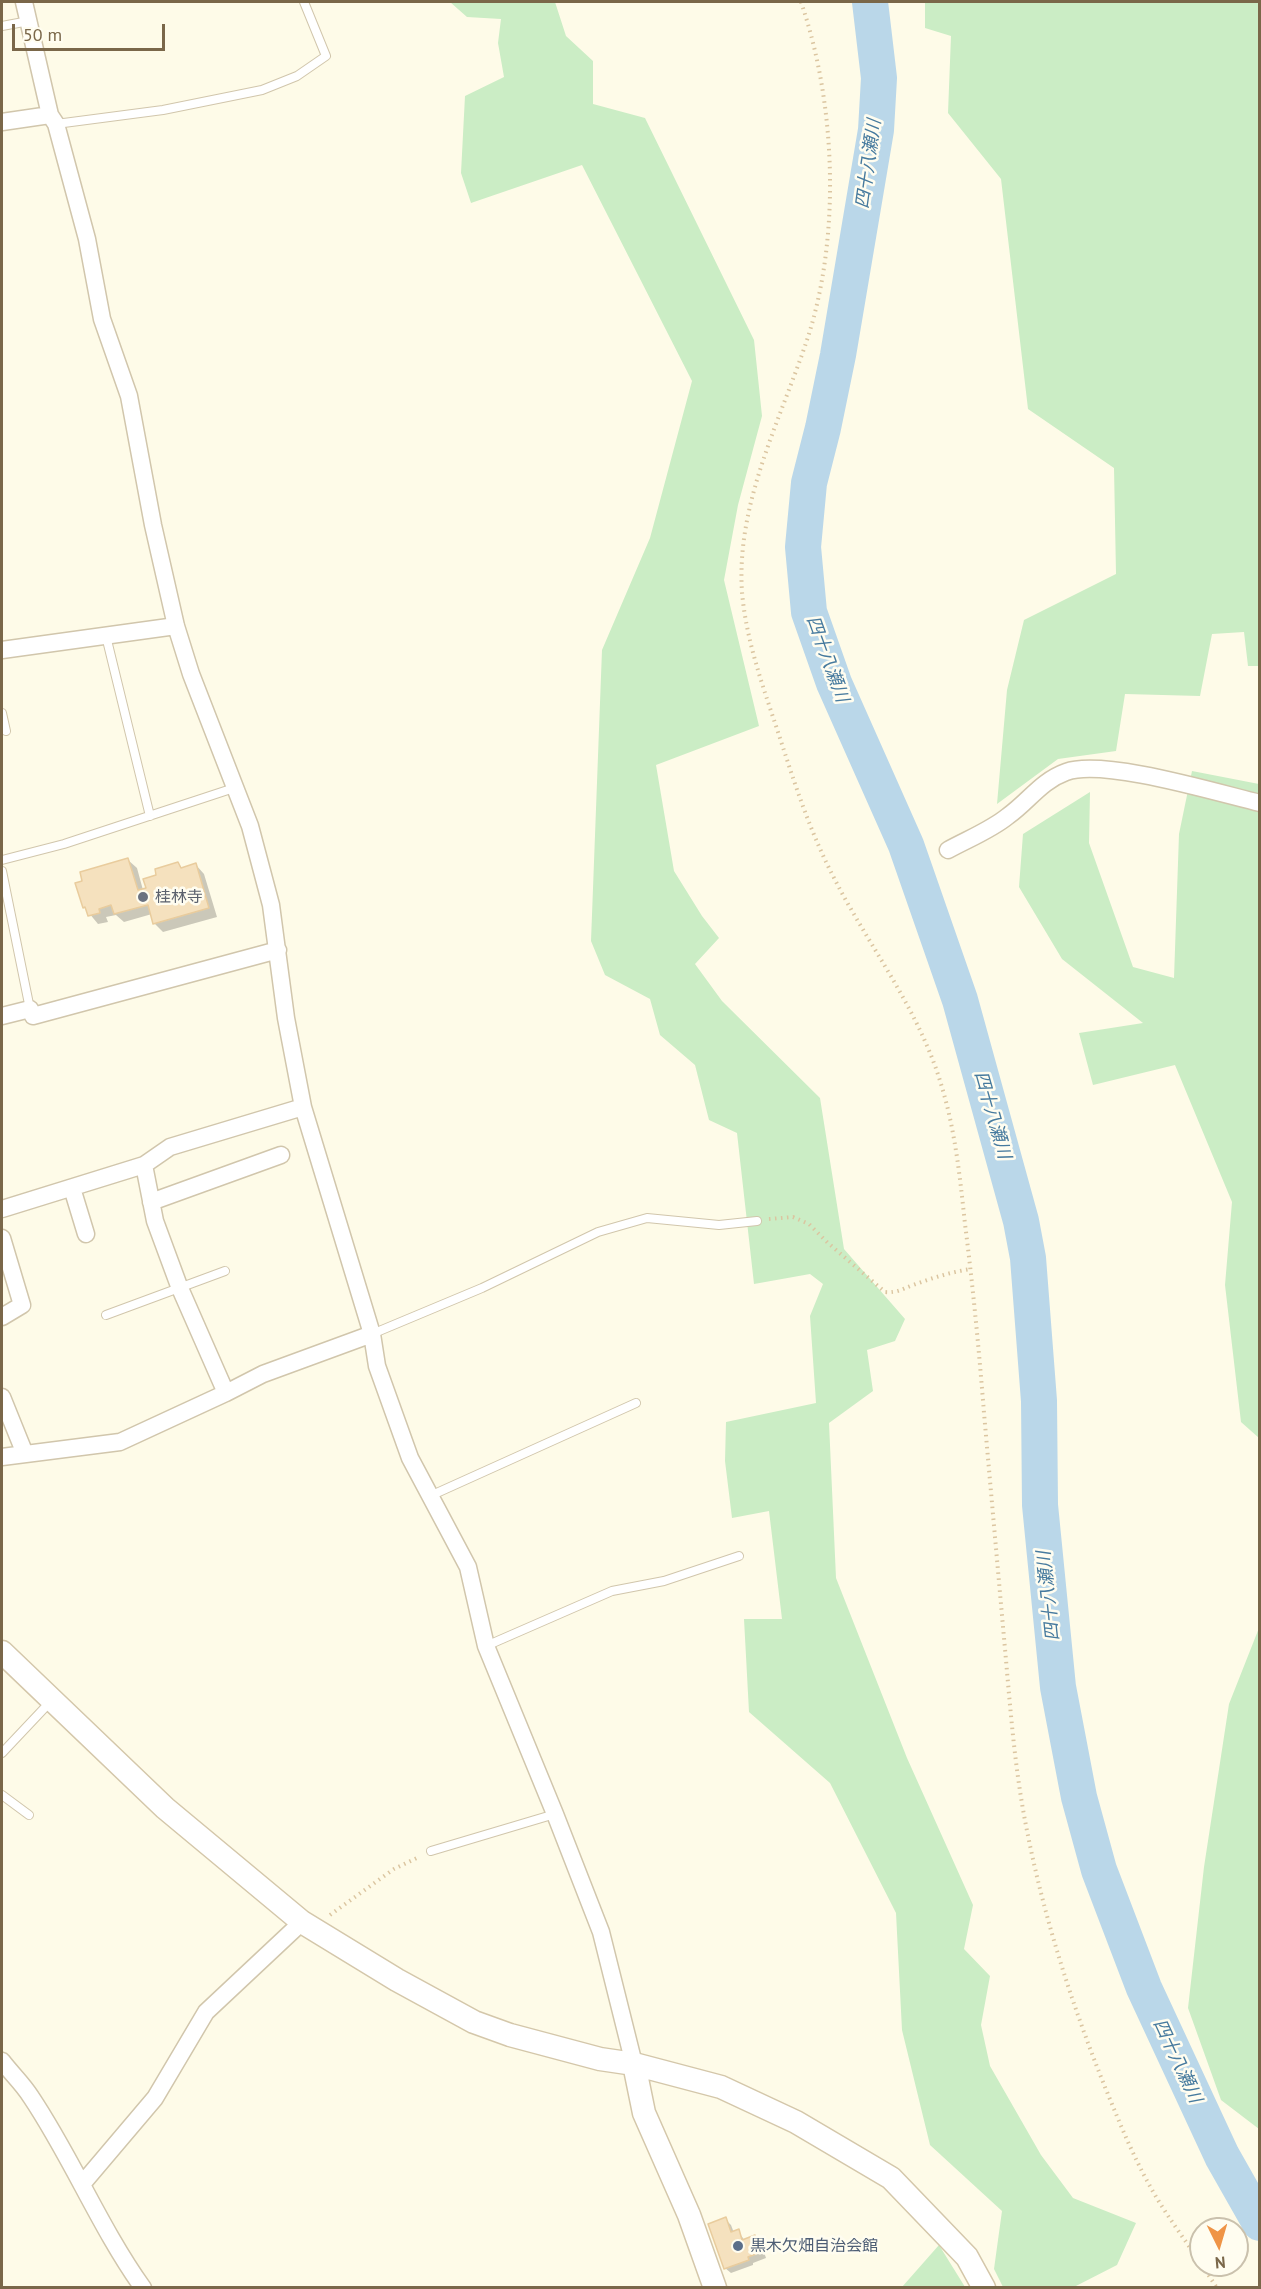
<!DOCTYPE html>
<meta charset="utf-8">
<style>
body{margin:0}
#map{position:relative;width:1261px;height:2289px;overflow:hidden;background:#fefbe8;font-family:"PT Sans",sans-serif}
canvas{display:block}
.frame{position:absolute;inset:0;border:3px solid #7a6749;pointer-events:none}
.north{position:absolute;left:1189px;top:2217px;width:60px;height:60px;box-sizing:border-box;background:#fffdf0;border:2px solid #cac1ad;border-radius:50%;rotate:175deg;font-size:16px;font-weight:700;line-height:24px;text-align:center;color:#7a6749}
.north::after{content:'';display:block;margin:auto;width:21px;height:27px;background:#ef9446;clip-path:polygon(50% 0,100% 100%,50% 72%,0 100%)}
.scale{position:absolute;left:12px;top:24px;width:153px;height:27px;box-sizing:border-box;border:3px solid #7a6749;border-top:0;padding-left:8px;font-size:18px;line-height:21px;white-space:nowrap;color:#7a6749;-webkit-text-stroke:4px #fffdf0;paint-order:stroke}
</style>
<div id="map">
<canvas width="1261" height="2289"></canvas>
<div class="frame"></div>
<div class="north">N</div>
<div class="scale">50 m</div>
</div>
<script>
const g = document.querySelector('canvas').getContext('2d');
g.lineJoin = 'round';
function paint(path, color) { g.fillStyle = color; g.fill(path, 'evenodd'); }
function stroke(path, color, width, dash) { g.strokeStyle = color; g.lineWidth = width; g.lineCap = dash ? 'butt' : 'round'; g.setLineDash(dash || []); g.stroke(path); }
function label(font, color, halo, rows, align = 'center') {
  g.font = font + ' "PT Sans","Noto Sans JP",sans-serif'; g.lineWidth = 5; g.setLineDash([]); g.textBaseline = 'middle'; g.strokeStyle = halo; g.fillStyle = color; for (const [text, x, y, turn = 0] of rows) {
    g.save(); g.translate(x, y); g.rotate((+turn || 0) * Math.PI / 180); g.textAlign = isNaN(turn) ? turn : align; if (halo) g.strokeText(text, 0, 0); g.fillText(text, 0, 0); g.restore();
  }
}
paint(new Path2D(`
 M450 2H555L566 36 593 61V104L645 118 754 340 762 416 738 505 724 580 759 726 656 765 674 871 702 916 719 938 695 964 722 1001 820 1098 844 1249 905 1319 895 1341 867 1350 873 1391 829 1423 836 1578 907 1758 973 1905 964 1949 990 1976 981 2025 990 2066 1041 2155 1073 2198 1136 2223 1117 2265 1074 2287H1003L994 2269 1002 2211 930 2145 902 2030 896 1913 830 1783 749 1712 744 1619H782L769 1511 732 1518 725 1461 726 1422 816 1403 810 1316 823 1284 810 1274 754 1284 737 1133 709 1120 695 1065 660 1035 650 999 605 975 591 941 602 650 650 538 692 381 582 165 471 203 461 173 465 96 504 77 498 43 501 19 467 17Z
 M925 2H1259V666H1248L1244 632 1212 634 1200 696 1125 694 1116 751 1058 759 997 804 1007 690 1024 620 1116 574 1114 468 1028 409 1001 179 948 113 951 36 925 28Z
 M1192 771 1259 784V1438L1241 1422 1225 1285 1232 1202 1175 1065 1093 1085 1079 1033 1143 1023 1062 959 1019 887 1023 834 1090 792 1089 843 1133 967 1174 978 1179 834Z
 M1259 1628 1260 2129H1259L1221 2100 1188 2008 1204 1867 1229 1704Z
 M939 2245 965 2287H902Z`), '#cbedc5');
paint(new Path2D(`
 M128 860 137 868 143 890 148 889 158 876 178 863 183 869 196 865 204 874 217 917 163 932 155 924 152 914 124 922 116 915 106 917 108 922 98 924 84 907Z
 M725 2219 731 2225 734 2233 738 2231 745 2241 755 2237 761 2243 766 2258 753 2263V2265L731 2273 725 2268Z`), '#0003');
stroke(new Path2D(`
 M870 2 879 78 876 130 838 355 823 428 809 483 803 547 809 612 834 683 906 845 960 1000 1021 1221 1028 1258 1039 1401 1040 1505 1058 1687 1079 1797 1099 1870 1144 1988 1222 2156 1260 2223`), '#bad7e9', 36);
const building = new Path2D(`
 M128 858 138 890 146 888 143 879 156 875 155 869 178 862 181 868 196 863 209 908 153 924 148 905 114 914 111 905 99 909 100 913 88 916 85 907 83 908 75 883 82 881 80 872Z
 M726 2217 731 2232 739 2229 742 2240 755 2235 761 2252 748 2257 749 2260 724 2269 708 2224Z`);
paint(building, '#f5e1be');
stroke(building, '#e9cc9d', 1.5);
const lane = new Path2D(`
 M2 26 29 21
 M56 124 163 110 262 90 297 76 326 56 304 2
 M106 636 150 816
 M2 713 6 731
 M2 860 64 844 234 788
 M2 871 30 1009
 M106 1315 225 1271
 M372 1334 482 1288 598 1232 647 1218 719 1225 757 1221
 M430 1496 636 1403
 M486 1646 612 1591 664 1581 739 1556
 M2 1753 52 1700
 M2 1795 29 1815
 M431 1851 555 1814`);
const street = new Path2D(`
 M24 2 50 115 56 124 87 239 102 319 129 396 153 525 176 626 191 674 250 826 271 905 286 1018 303 1107 372 1334 377 1366 410 1458 468 1567 486 1646 555 1814 601 1932 634 2064
 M2 122 50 115
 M2 650 176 626
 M948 850C968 839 991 830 1008 816 1029 801 1041 781 1066 772 1103 758 1218 793 1260 803
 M2 1016 30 1009 33 1016 278 950
 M144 1165 155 1221 179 1286 226 1393
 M72 1188 86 1234
 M151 1202 281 1155
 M2 1209 144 1165 170 1147 303 1107
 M2 1238 22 1305 2 1317
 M2 1397 25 1454
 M2 1457 120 1442 226 1393 263 1374 372 1334
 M2 2061C11 2073 23 2084 31 2097 72 2158 100 2228 143 2288
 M83 2183 155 2098 206 2012 302 1922`);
const secondary = new Path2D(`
 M2 1652 165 1808 302 1922 397 1980 474 2022 510 2035 600 2059 634 2064 721 2087 796 2122 891 2178 967 2257 984 2288
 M634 2064 644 2113 689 2215 715 2288`);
stroke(lane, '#d1c6ac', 10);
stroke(street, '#d1c6ac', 19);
stroke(secondary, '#d4c7aa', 25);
stroke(new Path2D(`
 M801 2C836 104 841 237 807 340 780 421 736 504 742 592 746 639 762 684 777 729 793 778 808 827 832 874 867 944 918 1007 941 1084 955 1129 960 1177 965 1224 973 1287 979 1350 984 1413 991 1492 998 1571 1005 1649 1010 1704 1014 1760 1024 1815 1041 1908 1070 2000 1105 2087 1120 2124 1135 2161 1155 2195 1169 2219 1186 2241 1201 2264
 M769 1219 793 1217 809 1224 828 1243 885 1292C897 1293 902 1289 913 1285 932 1278 951 1272 971 1269
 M330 1915 394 1869 419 1857
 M1202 2265 1217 2288`), '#dbc5a0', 4, [1.5, 4.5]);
stroke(lane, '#fff', 8);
stroke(street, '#fff', 16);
stroke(secondary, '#fff', 22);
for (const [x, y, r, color] of [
 [143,897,6,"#6b7280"],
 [738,2246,6,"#5c6f8a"]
]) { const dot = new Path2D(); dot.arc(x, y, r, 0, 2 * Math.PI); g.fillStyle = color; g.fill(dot); stroke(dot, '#fffdf0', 2); }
label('16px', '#5b616d', '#fffdf0', [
 ["桂林寺",155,897]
], 'left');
label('16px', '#4e5e75', '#fffdf0', [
 ["黒木欠畑自治会館",750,2246]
], 'left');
label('italic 18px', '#467a9e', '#fffdf0', [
 ["四十八瀬川",869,164,-82],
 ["四十八瀬川",827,659,70],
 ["四十八瀬川",992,1115,74],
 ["四十八瀬川",1049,1596,-96],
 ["四十八瀬川",1177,2061,65]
]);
</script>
